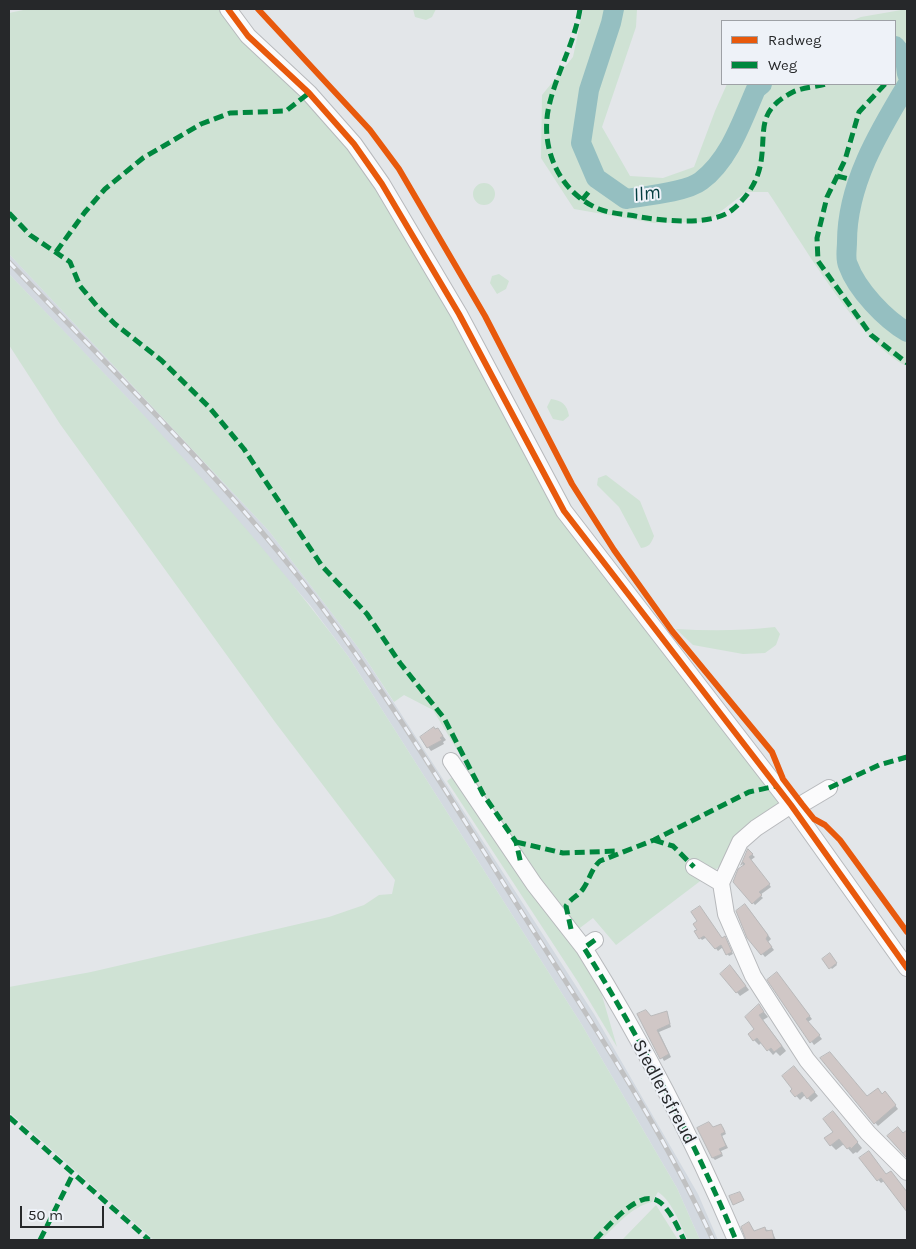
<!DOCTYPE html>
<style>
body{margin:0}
#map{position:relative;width:916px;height:1249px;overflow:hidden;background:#e3e6e9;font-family:Karla,sans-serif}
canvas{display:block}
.frame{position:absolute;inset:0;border:10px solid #26282a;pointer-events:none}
.legend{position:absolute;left:721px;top:20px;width:175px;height:65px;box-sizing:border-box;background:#eef2f8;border:1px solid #9ea1a6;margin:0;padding:6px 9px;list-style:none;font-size:15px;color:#26282a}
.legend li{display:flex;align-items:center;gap:10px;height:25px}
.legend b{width:25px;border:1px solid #9ea1a6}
.scale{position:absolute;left:20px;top:1206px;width:84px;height:22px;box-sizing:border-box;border:2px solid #26282a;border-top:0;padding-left:6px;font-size:15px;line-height:18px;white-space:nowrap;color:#26282a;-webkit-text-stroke:4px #eef2f8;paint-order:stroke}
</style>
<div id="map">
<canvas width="916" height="1249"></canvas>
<div class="frame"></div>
<ul class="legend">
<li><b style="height:6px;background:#e8590c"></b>Radweg</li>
<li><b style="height:6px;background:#00873e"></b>Weg</li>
</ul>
<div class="scale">50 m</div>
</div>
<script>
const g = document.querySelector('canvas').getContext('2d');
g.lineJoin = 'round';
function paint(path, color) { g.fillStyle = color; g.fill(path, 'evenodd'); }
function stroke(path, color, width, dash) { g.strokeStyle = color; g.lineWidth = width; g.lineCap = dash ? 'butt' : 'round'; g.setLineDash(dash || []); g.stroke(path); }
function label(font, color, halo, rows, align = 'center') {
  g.font = font + ' Karla,sans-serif'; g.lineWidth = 4; g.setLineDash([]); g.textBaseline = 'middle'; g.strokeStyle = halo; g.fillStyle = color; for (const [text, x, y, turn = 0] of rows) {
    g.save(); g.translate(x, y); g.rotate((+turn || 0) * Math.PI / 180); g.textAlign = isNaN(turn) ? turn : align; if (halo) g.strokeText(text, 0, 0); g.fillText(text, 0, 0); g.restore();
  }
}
paint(new Path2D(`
 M9 254 269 531 360 650 594 1014 698 1194 718 1240H700L677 1188 582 1025 348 656 310 605 132 403 9 274Z`), '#d3d9e0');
paint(new Path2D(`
 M28 9H220L310 103 375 183 446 299 528 459 781 804 724 863 616 945 593 918 572 934 601 992 617 1047 578 982 447 781 467 766 433 710 404 695 394 702 360 650 269 531 9 254V13Z
 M413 9H436L432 17 426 20 415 17Z
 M583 9H637L636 27 602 127 630 176 663 178 694 167 715 111 727 84H895V21H851L861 17 907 9V366C862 347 797 235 768 192H746L707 222 654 223 574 209 541 158 542 95 573 57Z
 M473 194a11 11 0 1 1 22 0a11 11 0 1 1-22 0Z
 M9 274C127 397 246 518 348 656L582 1025 677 1188 700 1240H688C680 1225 673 1202 658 1192L652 1202C631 1207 617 1225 601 1240H154L9 1112V987L91 972 329 917 364 905 379 895 392 894 395 880 275 722 60 424 9 345Z
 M499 274 509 281 506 289 497 294 490 283 492 276Z
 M551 399C562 401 567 404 569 416L563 421 553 419 547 407Z
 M606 475 640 501 654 536C651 544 649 547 641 548L619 507 597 485 598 478Z
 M775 627 780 634 776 645 765 653 743 654 693 645 676 629C709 631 741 631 775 627Z
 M656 1205 678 1240H622Z`), '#cfe2d4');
paint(new Path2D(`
 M438 729 446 740 443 742 444 744 431 751 428 747Z
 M748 851 755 857 751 860 771 887 760 895 763 898 755 905 734 881 744 866 742 864Z
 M748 908 771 939 768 942 774 950 765 957 748 937Z
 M696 932 727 940 733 954 729 956 723 947 718 951 707 937 702 940Z
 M831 956 837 965 832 969 824 959Z
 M734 970 749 990 740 996 722 974Z
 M780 977 812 1019 808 1022 822 1039 814 1045 769 980Z
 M759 1006 768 1017 763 1020 786 1051 780 1056 776 1052 773 1055 762 1042 759 1045 754 1040Z
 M667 1013 671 1027 659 1032 671 1057 664 1061 638 1015 651 1017Z
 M822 1059 867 1098 888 1096 898 1109 878 1126Z
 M797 1071 818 1096 811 1102 805 1095 800 1100 792 1091Z
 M833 1112 862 1148 857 1153 856 1152 853 1154 844 1144 836 1150 831 1145 834 1132Z
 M723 1127 726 1134 722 1136 728 1148 721 1151 723 1156 715 1160 713 1158Z
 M861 1159 887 1176H894L907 1192V1210L884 1181 881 1183Z
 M749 1224 755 1232 764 1229 772 1231 776 1240H747L743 1227Z`), '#0003');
stroke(new Path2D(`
 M614 9 611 23 589 90 581 143 596 178 626 199C645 196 687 192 701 181 730 159 742 121 756 89L762 84
 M895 46 905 58 907 74
 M907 85C878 133 847 185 847 242 847 249 845 259 848 265 857 290 885 319 907 332`), '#95bfc1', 20);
const building = new Path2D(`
 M434 727 435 729 438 728 443 736 440 738 442 740 427 748 420 737Z
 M748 849 753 854 749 857 770 884 759 892 762 895 752 904 733 882 738 869 745 864 743 862 741 865Z
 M745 904 768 935 766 939 772 947 761 955 747 938 736 911Z
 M700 906 722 938 725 936 732 952 726 955 721 945 715 949 704 936 699 939 694 931 697 930 693 924 697 921 691 912Z
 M830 953 837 963 829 969 822 959Z
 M730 965 746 986 736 993 720 974Z
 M777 972 810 1016 806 1019 820 1035 810 1043 767 980Z
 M759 1004 764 1012 759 1015 782 1046 774 1052 771 1048 767 1051 757 1038 753 1041 748 1034 754 1029 745 1017Z
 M646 1010 651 1016 667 1011 670 1024 657 1030 669 1054 660 1059 637 1014Z
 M830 1052 867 1096 878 1088 882 1094 885 1091 896 1105 874 1124 820 1058Z
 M794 1066 815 1092 807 1099 802 1092 795 1097 790 1091 792 1089 782 1076Z
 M833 1111 858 1142 851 1149 850 1147 847 1149 839 1139 830 1146 824 1138 833 1132 823 1119Z
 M709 1122 713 1127 721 1124 725 1132 721 1134 726 1146 719 1149 722 1154 712 1158 697 1128Z
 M898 1127 903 1133 907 1130V1158L887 1136Z
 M869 1151 886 1174 891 1171 907 1192V1212L881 1178 877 1181 859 1158Z
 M740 1192 744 1200 733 1205 729 1196Z
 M749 1222 754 1231 765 1227 766 1231 772 1230 774 1239 746 1240 741 1227Z`);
paint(building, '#d0c7c6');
stroke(building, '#b9b9ba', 1);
const minor = new Path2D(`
 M228 9 248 36 309 93 354 144 382 184 459 314 564 511 791 805 907 968
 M451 761 534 884 584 948
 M829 788 802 804 791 805 756 828 740 842 721 883 726 914 753 976 807 1060 868 1133 907 1172
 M694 867 721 883
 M595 940 584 948C642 1041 693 1139 736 1240`);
stroke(minor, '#b7b9bc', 18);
stroke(minor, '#fbfbfc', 16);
const rail = new Path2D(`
 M9 262C108 366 212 467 301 580 387 690 458 812 533 930 597 1031 663 1131 713 1240`);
stroke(rail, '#c0c1c2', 5);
stroke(rail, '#eef2f8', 3, [9]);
stroke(new Path2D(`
 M580 9C575 41 558 70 550 102 538 145 558 192 599 209 611 214 627 214 640 217 665 221 712 226 732 210 747 198 758 181 761 162 766 129 756 111 793 92 803 87 816 87 826 84
 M885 84 859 112 845 160 827 197 817 238 818 261 871 335 907 363
 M837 176 849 179
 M582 200 591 189
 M9 213 30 235 70 262 80 286 97 306 115 324 161 360 209 407 244 449 322 566 367 614 400 663 444 718 483 794 516 842 521 864
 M56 252 85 212 105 189 143 158 201 124 230 113 286 111 309 93
 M829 788 879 765 907 757
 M654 840 673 846 694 867
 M516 842 563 853 618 851
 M571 929 566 906C571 898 578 896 583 889 590 879 591 869 600 861L654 840 749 792 776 786
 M595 940 584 948C642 1041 693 1139 736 1240
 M9 1117 149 1240
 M40 1240 73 1174
 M595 1240C608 1227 641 1185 661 1203 672 1213 678 1228 684 1240`), '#00873e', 5, [10, 5]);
stroke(new Path2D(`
 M228 9 248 36 309 93 354 144 382 184 459 314 564 511 791 805 907 968
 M258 9 370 130 399 169 485 316 572 484 614 550 672 631 772 752 783 779 802 804 814 819 825 825 840 840 907 932`), '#e8590c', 6);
label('19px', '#26282a', '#eef2f8', [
 ["Siedlersfreud",664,1092,62]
]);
label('italic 20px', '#033d40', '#eef2f8', [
 ["Ilm",647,194,-7]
]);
</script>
